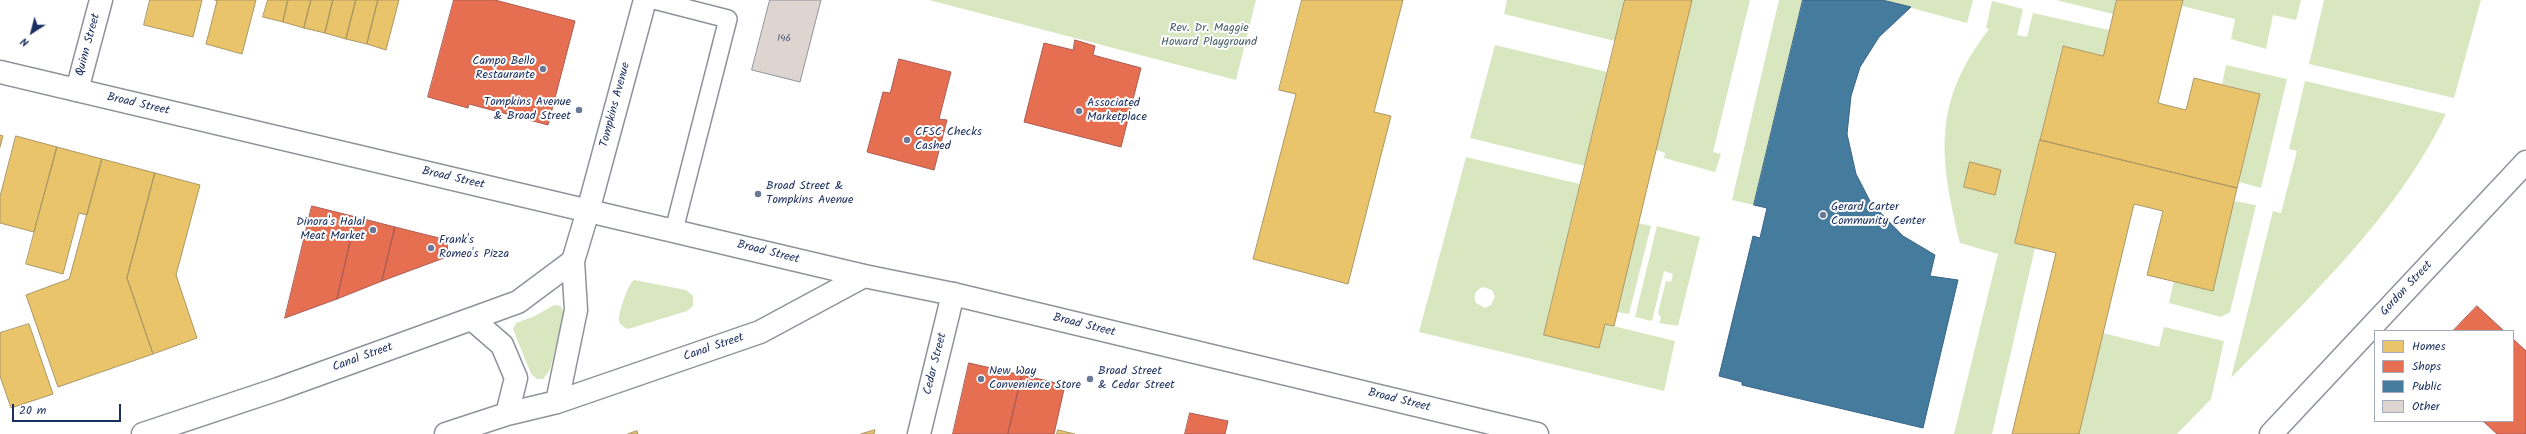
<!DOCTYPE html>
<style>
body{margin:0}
#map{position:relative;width:2526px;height:434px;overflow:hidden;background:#fff;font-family:Kalam,sans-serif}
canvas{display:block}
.legend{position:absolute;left:2374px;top:330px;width:140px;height:92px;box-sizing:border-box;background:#fff;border:1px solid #a4acbf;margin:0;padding:5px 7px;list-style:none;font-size:12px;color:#1b2f5e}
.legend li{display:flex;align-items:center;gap:8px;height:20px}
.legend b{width:20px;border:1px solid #a4acbf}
.north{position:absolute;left:12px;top:12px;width:40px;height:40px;-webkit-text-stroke:3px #fff;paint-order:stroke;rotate:216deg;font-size:11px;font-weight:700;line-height:16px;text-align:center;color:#1b2f5e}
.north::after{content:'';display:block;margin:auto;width:14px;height:18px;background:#1b2f5e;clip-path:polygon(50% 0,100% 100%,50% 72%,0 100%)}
.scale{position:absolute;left:12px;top:404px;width:109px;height:18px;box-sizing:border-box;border:2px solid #1b2f5e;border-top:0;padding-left:5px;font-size:12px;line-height:14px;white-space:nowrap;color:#1b2f5e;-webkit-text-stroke:3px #fff;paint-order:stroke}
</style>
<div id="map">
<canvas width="2526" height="434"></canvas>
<ul class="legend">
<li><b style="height:11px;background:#e9c46a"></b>Homes</li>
<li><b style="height:11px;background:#e76f51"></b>Shops</li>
<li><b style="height:11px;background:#457b9d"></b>Public</li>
<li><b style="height:11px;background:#dfd5d0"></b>Other</li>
</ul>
<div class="north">N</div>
<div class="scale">20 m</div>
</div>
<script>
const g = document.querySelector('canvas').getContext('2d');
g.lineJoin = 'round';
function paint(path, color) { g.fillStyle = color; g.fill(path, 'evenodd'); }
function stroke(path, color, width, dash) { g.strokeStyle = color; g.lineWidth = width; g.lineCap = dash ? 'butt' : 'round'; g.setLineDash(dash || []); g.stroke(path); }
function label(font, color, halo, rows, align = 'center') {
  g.font = font + ' Kalam,sans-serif'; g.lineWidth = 4; g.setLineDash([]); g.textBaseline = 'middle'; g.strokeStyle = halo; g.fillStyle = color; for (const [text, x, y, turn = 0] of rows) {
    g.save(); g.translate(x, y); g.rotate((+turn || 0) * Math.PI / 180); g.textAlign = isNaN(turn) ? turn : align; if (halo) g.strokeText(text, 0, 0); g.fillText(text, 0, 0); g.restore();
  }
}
paint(new Path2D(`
 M929 0H1256L1236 80Z
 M1507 0H1625L1615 41 1504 14Z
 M1692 0H1750L1713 152 1721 154 1715 172 1664 158 1665 153 1656 150Z
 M1779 0H1803L1754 205 1732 200Z
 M1882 0H1973L1967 23Z
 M2056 0H2117L2113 14Z
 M2183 0H2301L2296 20 2273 15 2266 49 2231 39 2235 19 2182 6Z
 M2324 0H2481L2454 98 2309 64Z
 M1992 1 2023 9 2017 35 2027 37 2033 13 2109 30 2103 56 2062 46 2015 243 2035 248 1992 434H1954L1998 254 1960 243C1939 156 1932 103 1989 29L1986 28Z
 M1495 45 1607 72 1585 166 1470 138Z
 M2226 65 2287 79 2261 188 2239 182 2260 94 2222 84Z
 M2305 81 2446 114C2396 218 2310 296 2231 378L2273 211 2281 213 2297 151 2289 149Z
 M1466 157 1580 184 1544 335 1599 348 1605 324 1675 341 1664 391 1419 332ZM1483 287 1492 290 1495 296 1491 305 1485 308 1476 303C1473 295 1475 290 1483 287Z
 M2234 201 2256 205 2230 312 2221 317 2169 303 2174 281 2213 291Z
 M1638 223 1651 226 1629 314 1617 312Z
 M1657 226 1700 237 1678 326 1659 323 1661 318 1658 313 1666 281 1671 282 1673 274 1664 271 1652 321 1635 317Z
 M634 280 686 290 693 296V306L687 311 628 329C624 327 620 325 619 321 618 314 628 283 634 280Z
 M554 305 561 306 564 313 550 370 543 379H537L531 374 513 329 516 323 535 316Z
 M2164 327 2224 341 2211 399 2177 434H2079L2103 333 2159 347Z`), '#d8e7bf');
const homes = new Path2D(`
 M150 0H202L193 37 144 25Z
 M215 0H256L242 54 206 44 217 1Z
 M268 0H288L283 22 263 17Z
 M288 0H311L304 28 283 22Z
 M311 0H333L325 33 304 28Z
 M333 0H356L346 39 325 33Z
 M356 0H378L367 44 346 39Z
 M378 0H399L386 50 367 44Z
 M1302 0H1403L1374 112 1391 116 1348 284 1253 259 1296 94 1279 90Z
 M1625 0H1692L1614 326 1605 324 1599 348 1544 335Z
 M2117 0H2183L2158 103 2186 110 2194 78 2260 94 2237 188 2040 140 2063 46 2103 56Z
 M0 135 3 136 0 147Z
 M16 136 57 147 34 232 0 223V197Z
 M2040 140 2237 188 2213 291 2147 275 2163 211 2134 204 2079 434H2012L2056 253 2015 243Z
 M57 147 102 159 87 215 79 213 63 274 26 264Z
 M102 159 155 173 127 278 153 354 58 387 26 295 69 279Z
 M1970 162 2001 170 1995 195 1964 187Z
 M155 173 200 185 176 275 197 338 153 354 127 278Z
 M29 324 53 394 11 408 0 376V333Z
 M875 430 874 434H861Z
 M1058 430 1075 434H1057Z
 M637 431 638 434H628Z`);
paint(homes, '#e9c46a');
stroke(homes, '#ab9766', 1);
const shops = new Path2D(`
 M454 0H495L575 21 548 125 469 104 468 108 428 97Z
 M1075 40 1095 46 1093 55 1141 68 1121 147 1024 122 1044 43 1073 50Z
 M899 59 951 72 939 119 947 120 934 170 867 152 883 92 890 93Z
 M312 206 356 217 337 299 285 318Z
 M356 217 395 227 382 281 337 299Z
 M395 227 439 238 447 243 448 253 444 258 382 281Z
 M2477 306 2504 331H2453Z
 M2513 339 2526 351V434H2497L2483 421H2513Z
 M969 363 1022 375 1008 434H953Z
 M1022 375 1065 385 1054 434H1008Z
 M1190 413 1228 421 1225 434H1185Z`);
paint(shops, '#e76f51');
stroke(shops, '#aa5c55', 1);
const public = new Path2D(`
 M1803 0H1882L1911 7 1879 37 1860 67 1851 96 1847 134 1856 174 1871 203 1903 236 1935 255 1930 276 1958 280 1923 428 1742 385V382L1719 376 1753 236 1760 238 1767 208 1754 205Z`);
paint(public, '#457b9d');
stroke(public, '#38648a', 1);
const building = new Path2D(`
 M770 0H821L800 82 752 70Z`);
paint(building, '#dfd5d0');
stroke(building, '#8e929a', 1);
const service = new Path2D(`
 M654 0 728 19 674 230`);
const minor = new Path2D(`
 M77 90 101 0
 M472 319 502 345 516 378 507 414
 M557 402 576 310 573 261 588 211
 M143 434 278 389 518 302 573 261
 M446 434 507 414 557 402 760 332 864 276
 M919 434 953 294
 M2271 434 2526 162`);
const tertiary = new Path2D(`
 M0 72 864 276 953 294 1537 434
 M588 211 645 0`);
stroke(service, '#8e929a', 20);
stroke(minor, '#8e929a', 25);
stroke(tertiary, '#8e929a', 25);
stroke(service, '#fff', 17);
stroke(minor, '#fff', 22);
stroke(tertiary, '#fff', 22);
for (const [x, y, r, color] of [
 [543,69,4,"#6b7896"],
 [579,110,4,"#6b7896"],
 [1079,111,4,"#6b7896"],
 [907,140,4,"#6b7896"],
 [758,194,4,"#6b7896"],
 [1823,215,4,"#6b7896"],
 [373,230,4,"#6b7896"],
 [431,248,4,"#6b7896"],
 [981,379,4,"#6b7896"],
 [1090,379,4,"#6b7896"]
]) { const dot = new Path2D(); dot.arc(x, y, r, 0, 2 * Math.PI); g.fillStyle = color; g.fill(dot); stroke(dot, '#fff', 1.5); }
label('10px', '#4c587a', null, [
 ["146",784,39]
]);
label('12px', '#4a606b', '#fff', [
 ["Rev. Dr. Maggie",1209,29],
 ["Howard Playground",1209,43]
]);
label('12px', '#1b2f5e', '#fff', [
 ["Quinn Street",89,45,-75],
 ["Broad Street",138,105,13],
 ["Tompkins Avenue",616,105,-75],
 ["Broad Street",453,179,13],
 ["Broad Street",768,253,14],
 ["Gordon Street",2407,289,-47],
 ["Broad Street",1084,326,14],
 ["Canal Street",714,348,-19],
 ["Canal Street",363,358,-20],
 ["Cedar Street",936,364,-76],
 ["Broad Street",1399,401,14]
]);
label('12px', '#1b2f5e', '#fff', [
 ["Campo Bello",535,62,"right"],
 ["Restaurante",535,76,"right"],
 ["Tompkins Avenue",571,103,"right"],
 ["& Broad Street",571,117,"right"],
 ["Associated",1087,104],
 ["Marketplace",1087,118],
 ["CFSC Checks",915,133],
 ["Cashed",915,147],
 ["Broad Street &",766,187],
 ["Tompkins Avenue",766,201],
 ["Gerard Carter",1831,208],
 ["Community Center",1831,222],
 ["Dinora's Halal",365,223,"right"],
 ["Meat Market",365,237,"right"],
 ["Frank's",439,241],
 ["Romeo's Pizza",439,255],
 ["New Way",989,372],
 ["Convenience Store",989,386],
 ["Broad Street",1098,372],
 ["& Cedar Street",1098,386]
], 'left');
</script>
